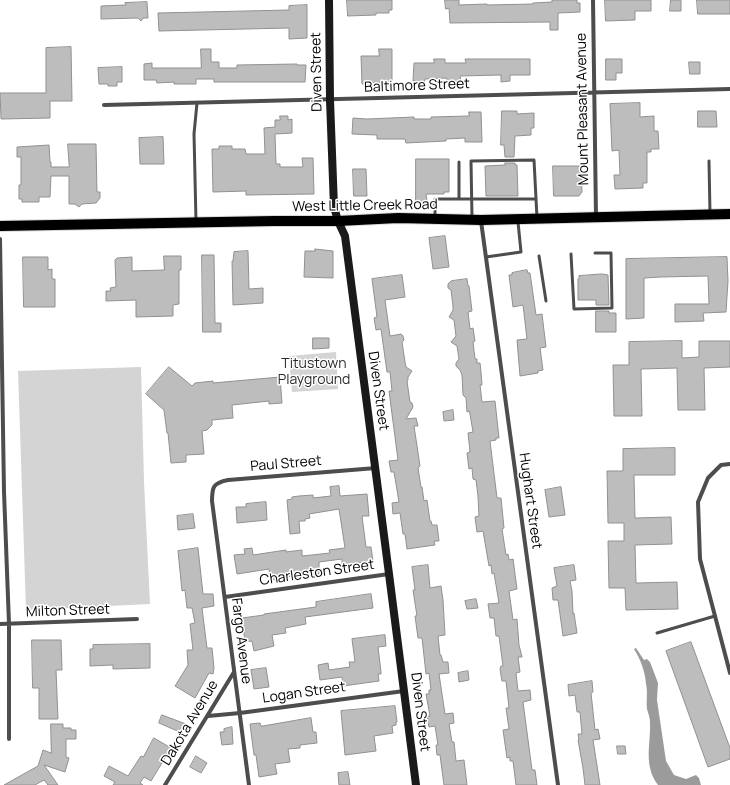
<!DOCTYPE html>
<style>
body{margin:0}
canvas{display:block;background:#fff}
</style>
<canvas width="730" height="785"></canvas>
<script>
const g = document.querySelector('canvas').getContext('2d');
g.lineJoin = 'round';
function paint(path, color) { g.fillStyle = color; g.fill(path, 'evenodd'); }
function stroke(path, color, width, dash) { g.strokeStyle = color; g.lineWidth = width; g.lineCap = dash ? 'butt' : 'round'; g.setLineDash(dash || []); g.stroke(path); }
function label(font, color, halo, rows, align = 'center') {
  g.font = font + ' Manrope,sans-serif'; g.lineWidth = 3; g.setLineDash([]); g.textBaseline = 'middle'; g.strokeStyle = halo; g.fillStyle = color; for (const [text, x, y, turn = 0] of rows) {
    g.save(); g.translate(x, y); g.rotate((+turn || 0) * Math.PI / 180); g.textAlign = isNaN(turn) ? turn : align; if (halo) g.strokeText(text, 0, 0); g.fillText(text, 0, 0); g.restore();
  }
}
paint(new Path2D(`
 M336 352 338 389 292 392 289 356Z
 M141 367 144 482 150 604 26 610 18 371Z`), '#d4d4d4');
paint(new Path2D(`
 M636 648 644 660 647 659 650 662 658 683 657 700 666 761 674 775 686 779 696 775 699 778 701 785H658C643 765 651 744 650 722 650 717 648 713 647 709 646 701 648 693 646 684 645 672 641 660 634 649Z`), '#9b9b9b');
const building = new Path2D(`
 M347 0H392V10H389V13H376V15L348 16Z
 M445 0H459V5L487 4V5L533 4V3L552 2V0H577V3H580V12L558 13V30H550V22L450 23 449 8 446 9Z
 M605 0H651V11H635V20L606 21Z
 M671 0H681V11H670Z
 M697 0H730V14H698Z
 M147 2 148 18H143L141 21 138 18 101 19V6L126 5 125 3Z
 M307 5V38L289 39V28L159 31 158 13 289 10V6Z
 M71 47 72 101H50V118L1 119 0 93H46V48Z
 M201 49H211V62H219V68H237V65L297 64V65H306L305 82H214V79H196V84H174V82L157 83 156 80H144V64L152 63V68H201Z
 M379 49H392V82L372 83V84H362L361 56H379Z
 M434 59H445V63H466L465 59H530V75H510V81L501 82V75L460 76 461 81 452 82V81H447V78L425 79 424 84H415V81H413L414 63H434Z
 M606 59H622V73H616V80H606Z
 M689 62H700V74H690Z
 M122 67V82H117V86H108V84H99L98 68Z
 M640 103V117L654 116V131H658L659 149H651V152H647V183H643V188L615 189 614 175H620L619 150 612 151 610 104Z
 M502 111H517V114L534 113V128H531V135L515 136 514 157H505L504 145H501Z
 M698 111H716L717 127H698Z
 M469 112H481L482 142H465V138L446 139V141L406 143 405 139H377V135L352 134 353 118 367 119 414 117V119H431V117L469 116Z
 M280 116H288V120L292 119V133L275 134 276 164H280V167H303L302 158H313L314 194 246 195V191L213 192 212 149H219V146H232V149H245L246 154H265L264 128 275 127V120H280Z
 M163 137 164 164H140L139 138Z
 M68 144H96L97 192H100V198L96 203 82 204 79 207 75 204H69V176H51L50 197H39V202H22V199H19V185H21V157H17V147L49 145 50 162H51V167H69Z
 M416 159H449V192H444V194H426L427 201H416Z
 M505 163H515V165H517L518 196H486L485 166 505 165Z
 M553 166H581L582 192 579 196H554Z
 M353 169H366L367 196H354Z
 M445 236 449 267 433 269 429 238Z
 M315 249 333 251V278L304 277 305 251H315Z
 M248 251 249 289 263 288V303L233 305 232 261H233L234 252Z
 M202 255H214L215 323H221V332H203Z
 M164 256H181V270H179V304L173 305V316L136 317V300L106 301V291H111L110 288 116 287 115 260 117 258 132 257V271L164 270Z
 M23 257H48V270L52 269V279H55V307H24Z
 M727 257 728 281 726 312 703 313 704 321 675 322V304H709L708 276 661 277 644 278V318L626 319V259Z
 M527 270 528 273H530L536 315 542 314 546 347 540 348 543 370 538 371V373L520 376 517 340 527 339 523 305 513 307 509 275H512V273Z
 M602 274 608 275 609 305H596V300H578V279H579V276Z
 M402 275 405 297 385 300 390 336 401 334 403 336 404 340 402 342 405 362 406 367 412 371 408 377V380L407 381 410 402 412 403 413 407 406 419 416 418 418 426H414L420 466 418 468 421 487H422L424 501 427 500 430 521H431L432 525H437L439 541H434L435 545 407 549 405 534H403L400 513 393 514 392 503 399 502 394 472H391L389 461 398 460 389 391H392L390 372H387L381 329 376 330 374 318 377 317 372 279Z
 M467 279 468 286H469L472 311 468 312 470 329 473 328 475 341 473 342 475 359H477V363H480L481 372 482 385H480L482 402 495 401 499 438H496V440L490 441 497 498H501L504 528 502 529 506 555 508 554 509 560 513 559 517 589 509 591 513 620 517 619 519 645 522 657H518L520 672 516 673 518 691 530 690 531 700 523 702 532 770H535L537 785H516L513 761H510V757L507 758 503 730 509 729 506 708H509L506 681H502L500 669 501 666H503L499 636H496L494 618H490L488 604 499 603 494 573 492 574 491 565 489 566 483 531 477 532 475 517 479 516 478 496 476 480 473 479 472 468 469 469 467 453 470 452 468 433 473 432 470 414 469 411 467 412 466 398 463 395 462 375 460 370 456 366V363L459 359 457 346 451 342 456 336 454 320 449 317 453 310V306L451 290 448 288V284L451 281Z
 M596 311H609V313H616V332H596Z
 M313 338H329V348L313 349Z
 M682 341V358L699 357V341H730V367L704 368 705 410H678L677 368 641 369 642 416H614L613 365H629V342Z
 M169 367 192 386 195 383 213 381V383L280 377 282 403 269 404V401L232 405 233 418 212 420V425L207 430 202 431 204 454 186 455V462L171 463 168 433H167L164 410 146 394Z
 M453 410 454 420 444 421 443 412Z
 M675 448V475H634L635 518 671 517 672 544 635 545 636 583 677 582 678 609 626 610 625 588H609L608 541H624V523H608L607 471H623V449Z
 M339 486 340 496 367 494 369 516H362L366 547H371L373 561 342 565V559L319 562V574L283 577 281 579 272 580 270 579 269 569 237 574 234 555 245 554 244 549 252 548 253 555 286 550V552L302 550V556L330 553 329 550 345 548 339 509 309 514 310 518 305 519V521H299L300 533 290 534 287 500 292 499V497L299 496 313 495V498L331 496 330 487Z
 M561 487 565 515 549 517 545 490Z
 M266 502 267 520 237 523 236 507H246V504Z
 M193 514 195 528 178 530 177 516Z
 M198 548 203 594H213L214 606 202 608 207 648H212L214 668 213 674 209 673 195 698 175 686 188 665 187 650H193L190 624 195 623 192 608H187L185 590 182 591 178 551Z
 M428 565 430 588 441 586 443 600 445 635 438 636 440 655H441L443 662H448L449 673 439 674 445 714 453 713 454 723 449 724 452 742H454L456 761 464 760 467 785H444L440 755H437L436 745H438L435 726 429 727 427 716H430L426 694H429V690H431L429 673 426 674 422 638H418L415 616H417L413 590H415L412 567Z
 M574 565 576 580 570 581 572 591 573 614 574 613 577 633 563 636 558 600H553L552 588 557 586 554 568Z
 M371 594 373 608 305 617 306 624 285 628 286 633 272 635 274 646 254 651 252 641 245 642 242 618 264 615V614L316 607V602Z
 M476 599 478 608 467 609 465 601Z
 M385 635 386 646 378 647 381 672V674H378L379 681 343 686 342 677 320 680 318 665 328 663 329 670 350 667 349 662H355L352 639Z
 M32 640H61L62 670H56L58 719H39V688H33Z
 M691 642 730 748V759L708 767 666 651Z
 M150 644V668L113 669V665L90 666V649H93V645Z
 M266 668 269 687 254 689 251 670Z
 M468 671 469 680 459 682 458 673Z
 M592 681 593 692 591 693 595 730 598 729 600 739 593 740 600 785H585L583 768 578 740H579L578 734H582L580 712H577L575 695 569 696 568 685Z
 M395 706 397 722H396V725L392 726 393 733 374 736 376 751 345 755 341 711Z
 M162 715 186 724 182 733 159 723Z
 M311 718 313 732H316L317 743 300 745V748L288 749 290 762 275 764 277 774 259 777 256 755H254L250 724 260 723 261 726Z
 M51 724H63V728H71V730H76V739H66V757L69 758 65 772 44 765 58 785H48L44 780 35 785H4L38 766 43 750 51 753Z
 M232 727 233 744 222 745 220 732H224V729Z
 M154 738 171 748 151 781 144 777 140 783 143 785H113L115 782 104 776 109 766 128 776 141 756 143 757Z
 M617 746H625L626 754H618Z
 M196 756 207 763 201 773 190 767Z
 M348 772 350 785H339L338 773Z`);
paint(building, '#bdbdbd');
stroke(building, '#919191', 1);
const primary = new Path2D(`
 M0 226 274 221H338L398 218 481 220 730 214`);
stroke(primary, '#dbdbdb', 12);
stroke(new Path2D(`
 M709 161 710 214
 M459 199V162
 M435 217V199H536
 M472 218 471 161 534 160 537 218
 M196 221 194 134 197 103
 M571 254 574 309 612 308 611 253H595
 M539 256 546 301
 M486 257 521 252 518 222
 M657 633 715 616`), '#4d4d4d', 3);
stroke(new Path2D(`
 M593 0 596 217
 M104 105 730 89
 M481 221 558 785
 M0 239 4 492 9 624V739
 M730 464 721 465 708 478 698 502 700 559 730 673
 M225 597 389 574
 M0 624 137 619
 M208 716 240 713 404 691
 M165 785 234 672
 M249 785 212 501C212 487 213 483 228 480L376 468`), '#4d4d4d', 4);
stroke(new Path2D(`
 M329 0 330 100 334 207 338 221 345 236 389 574 416 785`), '#1a1a1a', 8);
stroke(primary, '#000', 10);
label('14px', '#000', '#fff', [
 ["Diven Street",317,72,-91],
 ["Baltimore Street",417,86,-2],
 ["Mount Pleasant Avenue",583,109,-91],
 ["West Little Creek Road",365,206,-1],
 ["Diven Street",378,391,82],
 ["Paul Street",286,464,-5],
 ["Hughart Street",530,501,82],
 ["Charleston Street",317,573,-8],
 ["Milton Street",68,611,-2],
 ["Fargo Avenue",241,641,83],
 ["Logan Street",304,693,-8],
 ["Diven Street",420,712,83],
 ["Dakota Avenue",190,723,-59]
]);
label('14px', '#2b2b2b', '#fff', [
 ["Titustown",314,364],
 ["Playground",314,380]
]);
</script>
